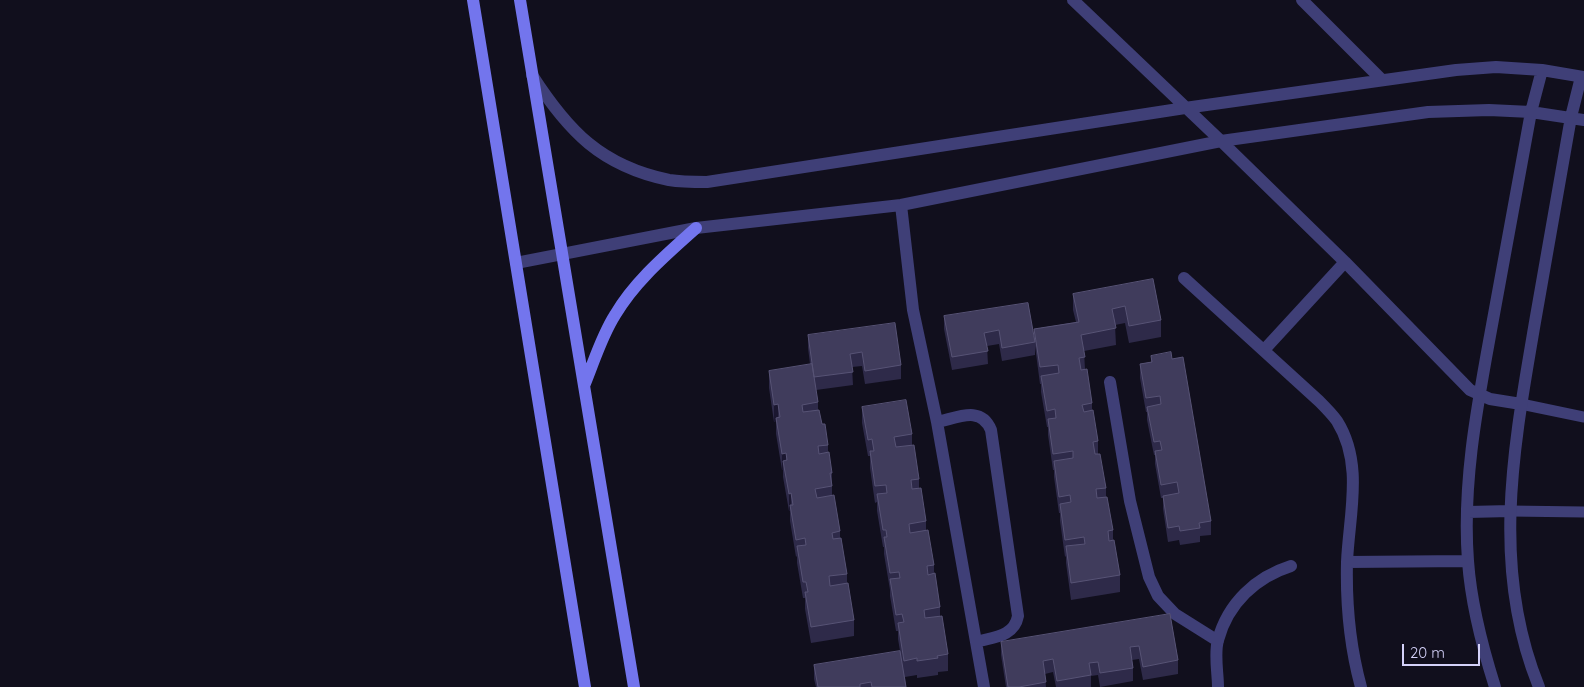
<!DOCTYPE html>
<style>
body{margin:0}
#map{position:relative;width:1584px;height:687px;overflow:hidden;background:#110f1d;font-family:Quicksand,sans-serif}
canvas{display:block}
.scale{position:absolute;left:1402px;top:644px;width:78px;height:22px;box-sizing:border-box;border:2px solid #d4d1f9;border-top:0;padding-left:6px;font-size:15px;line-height:18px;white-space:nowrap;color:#d4d1f9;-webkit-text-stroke:4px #110f1d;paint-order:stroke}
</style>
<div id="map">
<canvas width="1584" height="687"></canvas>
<div class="scale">20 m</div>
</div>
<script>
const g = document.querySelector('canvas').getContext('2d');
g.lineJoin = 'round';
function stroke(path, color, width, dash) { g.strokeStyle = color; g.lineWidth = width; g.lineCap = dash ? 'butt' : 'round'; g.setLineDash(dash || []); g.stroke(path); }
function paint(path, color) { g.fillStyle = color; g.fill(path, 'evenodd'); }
stroke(new Path2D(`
 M1521 404 1584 417
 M1510 511 1584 512`), '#3f3f77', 11);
stroke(new Path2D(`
 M1073 0 1221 141 1345 262 1470 390 1490 399 1521 404
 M1302 0 1382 80
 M532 75C568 131 601 166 669 180 681 182 695 182 707 182L1185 108 1456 70 1496 67 1542 70 1584 77
 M901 205 913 310 937 422 984 687
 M516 263 696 228 901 205 1221 141 1428 112 1489 110 1531 112 1584 120
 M1184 278 1319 401C1325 407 1332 414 1337 421 1364 464 1349 515 1347 562 1346 604 1350 647 1361 687
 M1264 350 1345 262
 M1110 382 1130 501 1149 577 1158 596 1175 614 1218 641
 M937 422C957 418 981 405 991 430L1018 616C1014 637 993 637 976 642
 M1468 512 1510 511
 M1347 562 1468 561
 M1218 687C1218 673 1214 654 1218 640 1228 603 1256 577 1291 566
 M1495 687C1482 646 1471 604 1468 561 1462 482 1478 402 1492 325 1505 254 1518 183 1531 112L1542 70
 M1539 687C1490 567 1514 445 1535 322 1547 254 1559 186 1571 117L1581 77`), '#3f3f77', 12);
stroke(new Path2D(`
 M473 0 585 687
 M520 0 634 687
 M584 386C594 362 601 337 615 315 635 281 666 255 696 228`), '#7375ed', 12);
paint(new Path2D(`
 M1153 279 1161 320V337L1129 343 1125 323 1115 325 1116 345 1084 351 1085 369 1092 403V411L1098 441V454L1106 488V497L1113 530V540L1120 575V592L1071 600 1066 563V556L1065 557 1060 521V513H1059L1054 477V470H1053L1048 435V427H1047L1041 392V384H1040L1035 346V355L1002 361 999 344 987 346 988 364 952 370 944 329V316L1028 303 1034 341V329L1076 322 1073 310V294Z
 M808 335 901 365V379L865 384 862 366 852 367 853 385 816 390 818 402V410L828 445V452L832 473V496L840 531V538L847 574V583L854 620V636L811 643 805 609V598H803L797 563V556L796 557 790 521V510L789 511 783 477V470H782L776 434V421L774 422 769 388V371L810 364 808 348Z
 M1151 356 1211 521V535L1200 536V542L1180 545 1179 540 1168 542 1163 509V498H1161L1155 464V455H1154L1147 420V412H1146L1140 378V364L1151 362Z
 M862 407 912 434V445L919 479V488L926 521V531L934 565V574L940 607V616L948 654V671L938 672V675L917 678V675L905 677 906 687H816L814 679V665L900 651 898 639V631H896L890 596V590L884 554V547H883L877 511V502L875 503 870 468V456H868L862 423Z
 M1170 614 1178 660V674L1143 680 1139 659 1132 660 1133 668V681L1100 687 1098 675 1091 676V687H1056L1053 672 1045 674 1046 687H1006L1001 655V642Z`), '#2e2a49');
paint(new Path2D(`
 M778 404V421L776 418V421L774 422V405Z
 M786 453V470L783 461V470H782V454Z
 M791 493V509L790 505V510L789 511V494Z`), '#1b1730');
const building = new Path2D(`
 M1153 279 1161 320 1129 326 1125 306 1112 309 1116 328 1081 335 1085 357 1079 358 1081 370 1087 369 1092 403 1082 405 1084 412 1093 410 1098 441 1093 442 1095 454H1100L1106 488 1096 489 1097 498 1107 497 1113 530 1108 531 1109 541 1114 540 1120 575 1071 583 1066 546 1085 544 1084 537 1065 540 1060 504 1071 502 1070 495 1059 497 1054 461 1073 458V451L1053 454 1048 419 1056 418 1055 409 1047 411 1041 376 1059 373 1058 365 1040 367 1034 329 1079 322 1073 294Z
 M1028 303 1035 342 1002 348 999 330 984 333 988 351 952 357 944 316Z
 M895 323 901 365 865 371 862 352 850 354 853 372 814 377 808 335Z
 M1171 352 1172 359 1183 357 1211 521 1199 523 1200 528 1180 531 1179 526 1168 528 1163 496 1179 493 1177 482 1161 485 1155 451 1162 450 1160 441 1154 442 1147 407 1161 404 1160 396 1146 398 1140 364 1152 362 1151 356Z
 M812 364 818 402 802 405 803 412 819 410 822 424H825L828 445 818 446 819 454 829 452 832 473H830L832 486 815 489 817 498 834 495 840 531 832 533 833 539 841 538 847 574 829 576 830 586 848 583 854 620 811 627 805 592H808L806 582H803L797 546 806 545 805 538 796 540 790 505H793L791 493 789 494 783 461 787 460 786 453 782 454 776 418 780 417 778 404 774 405 769 371Z
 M906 400 912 434 894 437 896 447 914 445 919 479 911 480 912 489 921 488 926 521 909 524 910 533 928 530 934 565 927 566 928 575 935 573 940 607 924 610 925 618 942 616 948 654 937 656 938 658 917 661V658L904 661 898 623 904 622 902 614 896 615 890 579 900 578 899 572 890 573 884 537H887L886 530H883L877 494 887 493 886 485 875 486 870 451H874L872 439 868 440 862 407Z
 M1170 614 1178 660 1143 667 1139 646 1130 647 1133 668 1100 673 1098 662 1089 663 1091 675 1057 681 1053 659 1043 661 1046 682 1019 687H1008L1001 642Z
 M900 651 906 687H872L871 682 860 684V687H818L814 665Z`);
paint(building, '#403c5c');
stroke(building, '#575375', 1);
</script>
